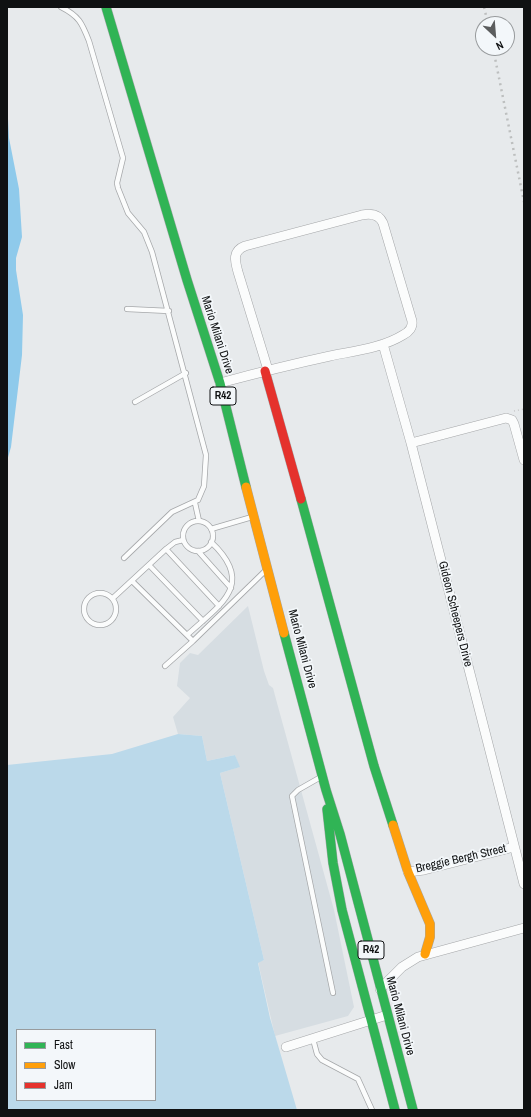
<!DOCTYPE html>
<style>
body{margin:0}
#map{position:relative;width:531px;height:1117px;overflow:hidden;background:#e7eaec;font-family:"Archivo Narrow",sans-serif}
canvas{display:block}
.frame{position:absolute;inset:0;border:8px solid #0f1112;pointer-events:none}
.legend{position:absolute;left:16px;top:1029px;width:140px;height:72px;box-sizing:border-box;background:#f3f7fa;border:1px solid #989b9d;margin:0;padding:5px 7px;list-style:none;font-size:12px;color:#0f1112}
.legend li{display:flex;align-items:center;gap:8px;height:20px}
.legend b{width:20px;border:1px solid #989b9d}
.north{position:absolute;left:475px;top:16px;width:40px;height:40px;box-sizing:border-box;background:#f3f7fa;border:1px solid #989b9d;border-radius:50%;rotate:154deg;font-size:11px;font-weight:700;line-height:16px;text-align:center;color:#0f1112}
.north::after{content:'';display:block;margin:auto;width:14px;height:18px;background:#5b5d5e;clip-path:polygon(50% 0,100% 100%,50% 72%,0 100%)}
</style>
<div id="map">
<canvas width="531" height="1117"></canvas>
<div class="frame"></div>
<ul class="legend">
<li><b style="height:5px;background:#30b455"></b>Fast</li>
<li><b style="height:5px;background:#ff9f0a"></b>Slow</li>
<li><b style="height:5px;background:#e5322d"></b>Jam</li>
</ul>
<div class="north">N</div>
</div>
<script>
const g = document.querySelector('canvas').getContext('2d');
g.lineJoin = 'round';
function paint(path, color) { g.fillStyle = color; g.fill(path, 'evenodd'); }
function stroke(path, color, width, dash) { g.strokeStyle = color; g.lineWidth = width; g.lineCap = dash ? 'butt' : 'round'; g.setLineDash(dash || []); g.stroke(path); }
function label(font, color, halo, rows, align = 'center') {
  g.font = font + ' "Archivo Narrow",sans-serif'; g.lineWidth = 3.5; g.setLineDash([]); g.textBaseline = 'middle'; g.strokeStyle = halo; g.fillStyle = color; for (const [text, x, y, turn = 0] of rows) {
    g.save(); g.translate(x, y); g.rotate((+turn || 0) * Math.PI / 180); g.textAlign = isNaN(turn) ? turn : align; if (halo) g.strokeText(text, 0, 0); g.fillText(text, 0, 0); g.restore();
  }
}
paint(new Path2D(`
 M248 606 264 671 269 685 273 688 277 703 334 910 354 1007 348 1016 275 1036 258 962 264 960 220 773 239 767 235 755 207 761 202 736 178 734 173 717 190 698 177 686 180 663 190 653 198 655Z`), '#d6dde2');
paint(new Path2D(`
 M178 734 202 736 207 761 235 755 240 767 220 773 264 960 258 963 270 1018 297 1110H7V765L112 754ZM17 1030H155V1100H17Z`), '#bbd9ea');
paint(new Path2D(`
 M7 99 9 138 19 189 22 237 16 258V270L23 315 22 355 11 447 7 461Z`), '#8fcaeb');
const lane = new Path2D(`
 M61 7C79 16 82 23 89 41L123 158 117 183 118 188 128 213 144 232 152 252 206 455 204 486 198 500 172 512 124 558
 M127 309 169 311
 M135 402 186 373
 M195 503 199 521
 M183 536a15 15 0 1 1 30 0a15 15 0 1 1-30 0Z
 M211 529 252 517
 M166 549 219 606
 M198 551 231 588
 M149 565 203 621
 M132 581 193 641
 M84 609a16 16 0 1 1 32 0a16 16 0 1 1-32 0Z
 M113 598 166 549 175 542 183 540
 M187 635C221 604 256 584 211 542
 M165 666 193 641 264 572
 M319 778 298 790 292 796 333 993
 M313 1039 317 1054 322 1060 358 1079 372 1110`);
const street = new Path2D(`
 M383 344 411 443 524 884
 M220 383C257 373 293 364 330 356 354 351 382 348 403 335 409 332 413 327 412 321L383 223C379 214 371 213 362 215L245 246C232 251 235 261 238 272L268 370
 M411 443 506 418 512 420 514 424 524 460
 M408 872 424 870 514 847
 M380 989 402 967 418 957 524 928
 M286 1047 387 1015`);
const fast = new Path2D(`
 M106 7 187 280 220 383 246 487
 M301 499 374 766 393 825
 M284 633 326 790 340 834 413 1110
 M327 809 333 863 342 910 395 1110`);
const slow = new Path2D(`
 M246 487 284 633
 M393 825 408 872 430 924V937L425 954`);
const jam = new Path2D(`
 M265 371 301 499`);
stroke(lane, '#a5a7a9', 6);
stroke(street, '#a5a7a9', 10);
stroke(fast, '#a5a7a9', 10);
stroke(slow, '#a5a7a9', 10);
stroke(jam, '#a5a7a9', 10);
stroke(new Path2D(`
 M514 411 524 409`), '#cacacb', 1.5, [1, 3]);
stroke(lane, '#fbfcfc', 4.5);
stroke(street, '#fbfcfc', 9);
stroke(fast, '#30b455', 9);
stroke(slow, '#ff9f0a', 9);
stroke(jam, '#e5322d', 9);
stroke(new Path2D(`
 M484 7 488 24
 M493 48 524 202`), '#bdbfbf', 2.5, [2, 4]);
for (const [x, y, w] of [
 [223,396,26],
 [371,950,26]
]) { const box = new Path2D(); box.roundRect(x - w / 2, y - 9, w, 18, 3); g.fillStyle = '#f3f7fa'; g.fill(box); stroke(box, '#0f1112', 1); }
label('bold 11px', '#0f1112', null, [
 ["R42",223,396],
 ["R42",371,950]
]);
label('12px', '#0f1112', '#f3f7fa', [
 ["Mario Milani Drive",217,335,72],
 ["Gideon Scheepers Drive",455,614,76],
 ["Mario Milani Drive",302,649,75],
 ["Breggie Bergh Street",461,859,-13],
 ["Mario Milani Drive",400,1016,75]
]);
</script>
